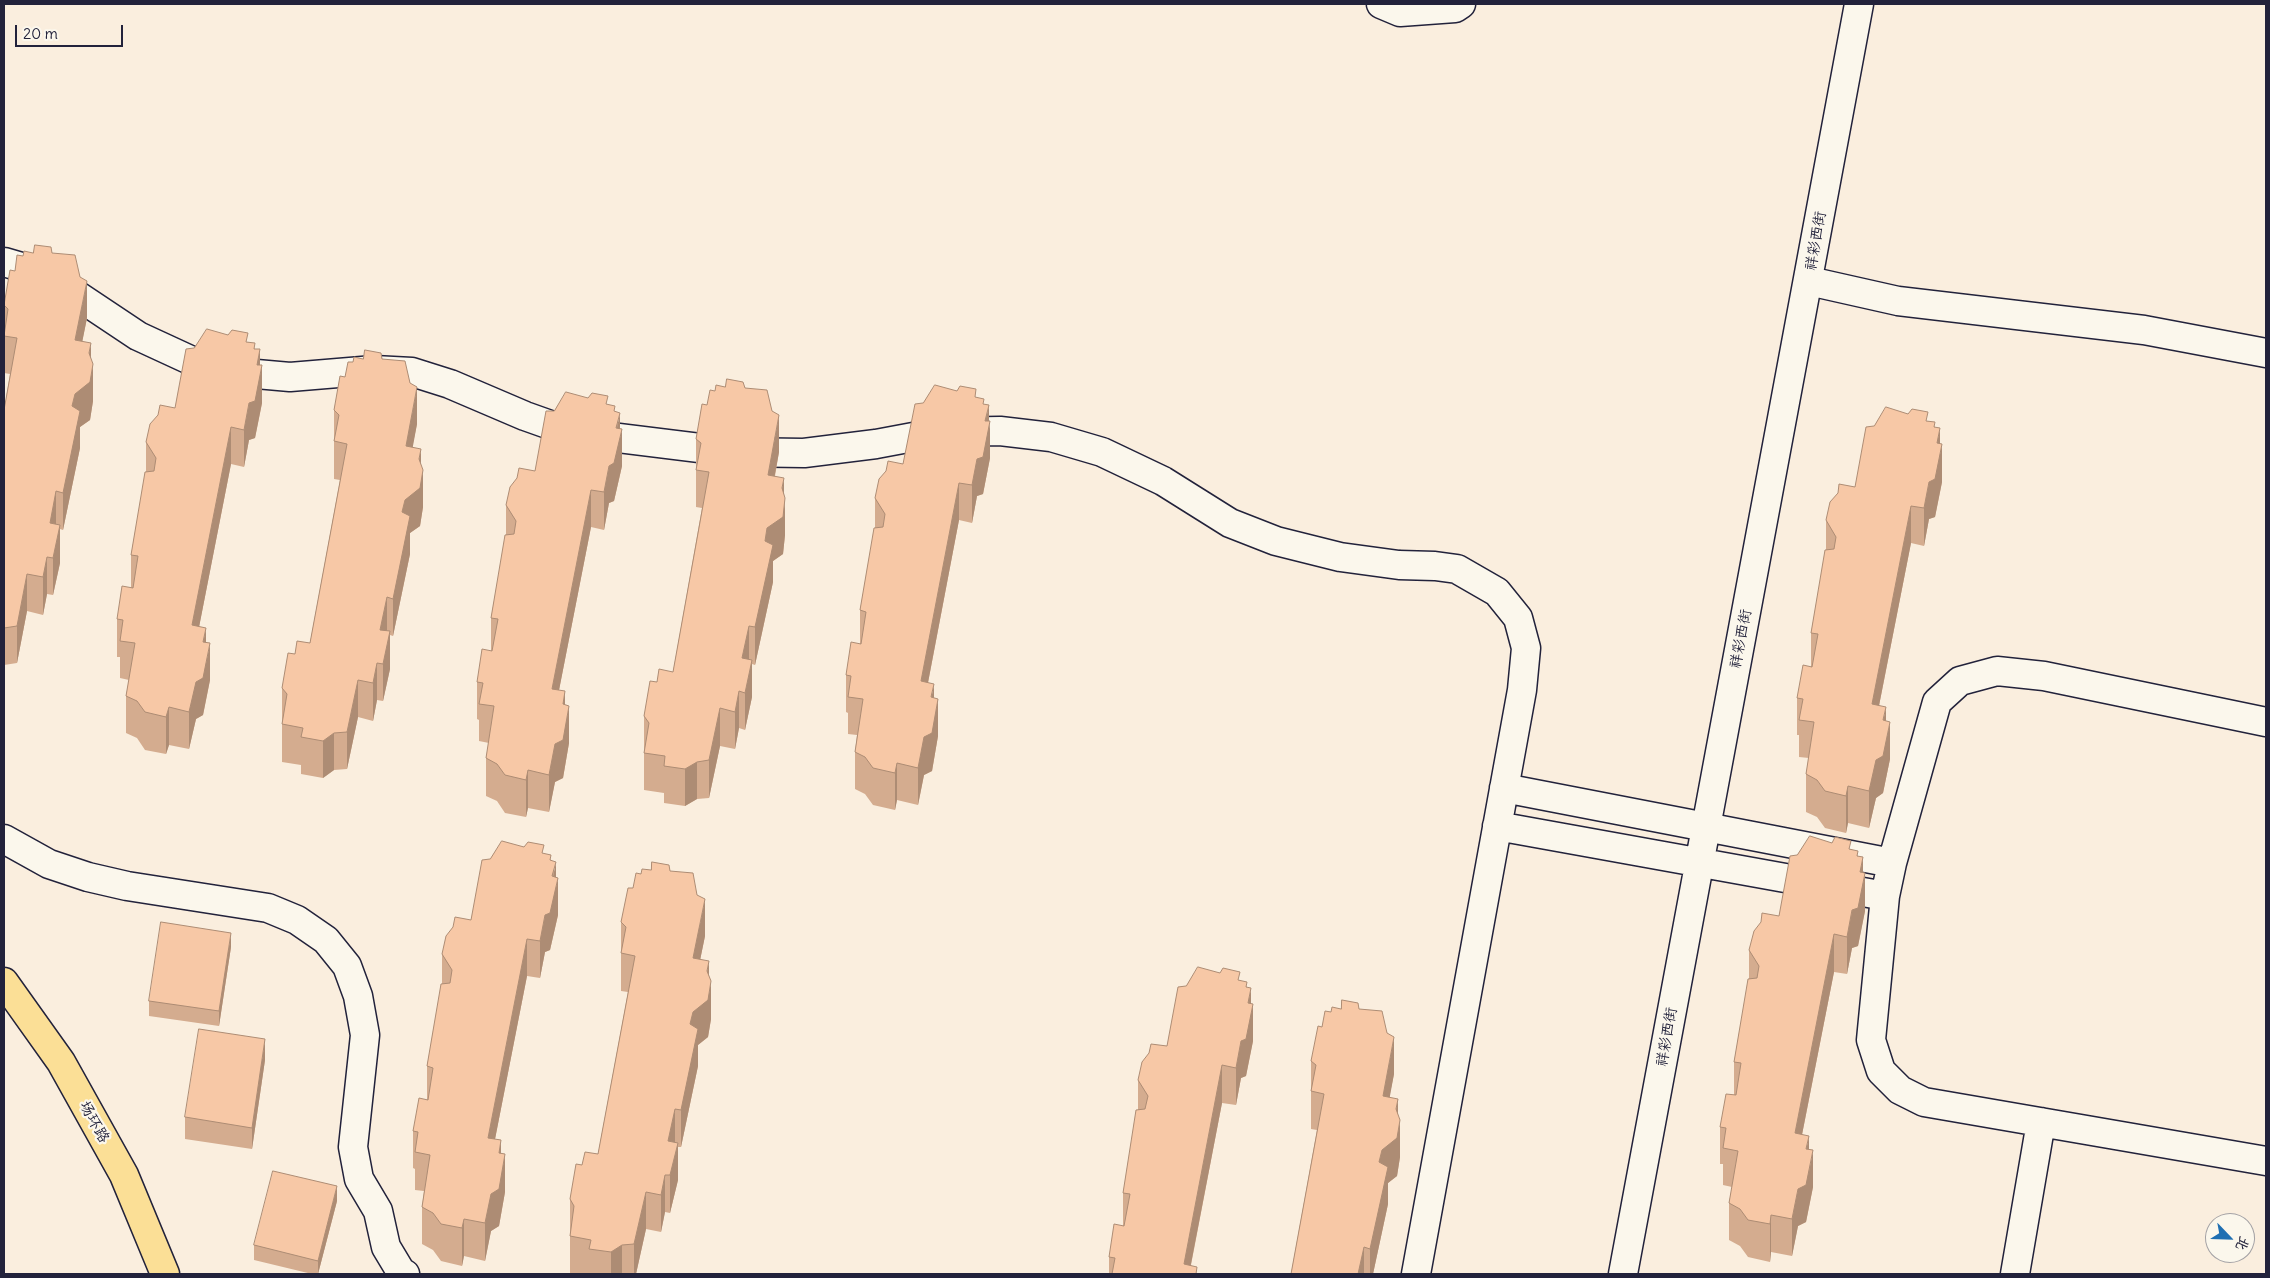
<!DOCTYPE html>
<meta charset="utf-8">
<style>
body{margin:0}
#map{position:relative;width:2270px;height:1278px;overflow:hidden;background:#faeede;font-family:Delius,"LXGW WenKai TC",sans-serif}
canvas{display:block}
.frame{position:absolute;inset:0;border:5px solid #22223b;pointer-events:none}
.north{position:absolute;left:2205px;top:1213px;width:50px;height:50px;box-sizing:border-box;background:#fbf7ec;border:1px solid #a4a2a5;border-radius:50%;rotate:114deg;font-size:14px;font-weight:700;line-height:20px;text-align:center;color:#22223b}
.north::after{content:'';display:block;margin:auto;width:18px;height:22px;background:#1f6fb2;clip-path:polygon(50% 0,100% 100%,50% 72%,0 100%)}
.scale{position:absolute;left:15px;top:25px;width:108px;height:22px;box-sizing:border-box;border:2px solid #22223b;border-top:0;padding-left:6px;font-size:15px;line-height:18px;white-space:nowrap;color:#22223b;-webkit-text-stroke:4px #fbf7ec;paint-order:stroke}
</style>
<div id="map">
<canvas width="2270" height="1278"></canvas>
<div class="frame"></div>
<div class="north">北</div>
<div class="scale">20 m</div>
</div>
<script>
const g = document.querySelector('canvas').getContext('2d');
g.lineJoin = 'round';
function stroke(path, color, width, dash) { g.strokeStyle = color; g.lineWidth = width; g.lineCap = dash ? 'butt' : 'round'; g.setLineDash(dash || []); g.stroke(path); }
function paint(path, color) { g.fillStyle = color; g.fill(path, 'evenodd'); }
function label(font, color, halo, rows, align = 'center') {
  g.font = font + ' Delius,"LXGW WenKai TC",sans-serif'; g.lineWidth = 4.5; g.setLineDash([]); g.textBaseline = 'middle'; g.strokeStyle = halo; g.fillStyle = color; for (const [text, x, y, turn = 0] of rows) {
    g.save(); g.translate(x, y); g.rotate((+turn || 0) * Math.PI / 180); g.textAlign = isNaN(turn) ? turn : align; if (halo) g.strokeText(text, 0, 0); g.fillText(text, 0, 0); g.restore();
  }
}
const minor = new Path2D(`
 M1381 4 1400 12 1455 8 1461 4
 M4 262 45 274 138 336 190 360 234 372 290 377 374 370 412 372 450 384 525 416 570 432 732 452 804 453 876 444 940 432 1000 431 1051 437 1102 452 1163 481 1230 523 1276 541 1340 557 1399 565 1435 566 1457 569 1497 592 1518 618 1526 648 1522 690 1416 1274
 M1809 281 1898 301 2144 330 2266 353
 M2266 722 2044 676 1997 671 1960 681 1937 702 1892 863 1885 896 1871 1040 1881 1071 1900 1090 1924 1102 2266 1161
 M1504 788 1892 863
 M1497 826 1885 896
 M4 839 49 864 88 877 127 886 268 908 297 920 326 940 347 966 358 996 365 1035 353 1147 359 1179 378 1211 386 1247 401 1272 405 1274
 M1623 1274 1859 4
 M2015 1274 2041 1122`);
const major = new Path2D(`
 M4 982 61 1062 124 1175 165 1274`);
stroke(minor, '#22223b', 31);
stroke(major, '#22223b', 31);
stroke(minor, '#fbf7ec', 28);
stroke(major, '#fbdf96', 28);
paint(new Path2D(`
 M33 253H52L87 318 82 342 91 359 93 401 90 420 80 427V448L63 530 60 529V563L53 595 47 594 43 615 27 611 17 663 4 665V410L10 374 4 373V305L15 271 23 256Z
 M248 342 255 349 260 365 262 403 255 438 249 440 244 467 231 464 199 627 206 642 210 680 203 715 196 719 189 749 169 745 166 754 145 750 137 738 126 733V696L129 680 120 678V657H117V619L131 588V555L146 472V442L175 408Z
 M363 359H382L417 424 412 448 421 464 423 507 420 526 410 533V554L393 636 390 635V669L383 701 377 700 373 721 358 717 347 769 334 770 323 778 301 774V765L282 762V688L295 654 310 643 340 480 334 479V410L345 377 353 362Z
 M725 387 745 388 779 452 775 476 784 494 785 535 783 554 773 561V582L755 665 752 664V697L745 730 739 728 735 749 720 746 709 798 697 799 685 806 664 803V793L644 790V716L657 682 673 672 702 508 696 507V439L707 405 715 391Z
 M976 398 984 405 989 421 990 458 983 494 977 496 972 523 959 520 928 683 934 698 938 736 932 771 924 775 918 805 897 800 895 810 873 805 865 794 855 789V752L857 735 848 734V713L846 712V675L860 644V610L875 528V498L903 464Z
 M608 405 615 412 620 428 622 466 614 501 609 503 604 530 591 527 559 690 565 705 569 743 563 778 555 782 549 812 528 808 526 817 505 813 497 801 486 796V758L489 743 479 741V720L477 719V682L491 651V618L506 535V505L535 471Z
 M1928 421 1935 427 1940 444 1942 482 1935 517 1929 519 1924 546 1911 543 1879 706 1886 721 1890 759 1883 793 1876 798 1869 828 1848 823 1846 833 1825 828 1817 817 1806 812V774L1809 758 1799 757V735H1797V698L1811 667V633L1826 550V520L1855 487Z
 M1851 849 1858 856 1863 873 1865 911 1858 946 1852 948 1847 974 1834 972 1802 1135 1809 1149 1813 1187 1806 1222 1798 1226 1792 1256 1771 1252 1770 1262 1748 1257 1740 1246 1729 1240V1203L1732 1187 1723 1185V1164H1720V1127L1734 1095V1062L1749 979V950L1779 916 1797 855Z
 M544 854 551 860 556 877 558 915 550 950 545 952 540 978 527 976 495 1139 501 1154 505 1192 499 1226 491 1231 485 1261 464 1256 462 1266 441 1261 433 1250 422 1244V1207L424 1191 415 1190V1169L413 1168V1131L427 1100V1066L442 984V954L471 920Z
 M651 870 670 871 705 936 700 960 709 975 711 1019 708 1037 698 1045V1066L681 1147H678V1180L670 1213 665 1212 661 1232 646 1229 636 1274H576L570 1273V1199L582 1165 598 1154 628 992 621 991V922L633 888 641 874Z
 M231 947 219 1026 149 1016V1001Z
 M1240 980 1247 987 1251 1003 1253 1041 1246 1076 1241 1078 1236 1105 1222 1103 1191 1265 1197 1274H1109V1257L1123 1226V1193L1138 1110V1080L1167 1046Z
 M1341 1009H1359L1394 1074 1389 1098 1398 1114 1400 1157 1397 1176 1388 1183V1204L1373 1274H1291L1317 1130 1311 1129V1061L1322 1027 1331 1012Z
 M265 1060 252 1149 185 1139V1117Z
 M337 1201 318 1274H312L254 1260V1245Z`), '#d4ac8f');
paint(new Path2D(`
 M87 281V318L75 378V340Z
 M91 343V376L93 364V401L90 420 80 427V448L63 530V493L72 406 75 394 89 353Z
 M260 349V375L262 365V403L255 438 249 440 244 467V430Z
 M417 387V424L406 484V446Z
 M989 405V429L990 421V458L983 494 977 496 972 523V485L977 459Z
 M620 413V438L622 429V466L614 501 609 503 604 530V492Z
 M779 415V452L768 512V475Z
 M231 427V464L192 663V625Z
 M1940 428V454L1942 444V482L1935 517 1929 519 1924 546V508Z
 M421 449V481L423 470V507L420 526 410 533V554L393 636V599L402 512 405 500 419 459Z
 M784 478V509L785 498V535L783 554 773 561V582L755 665V627L765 541 767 528 782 488Z
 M959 483V520L921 719V681Z
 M591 490V527L552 726V689Z
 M56 491V529L50 523Z
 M1911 506V543L1872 741V704Z
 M60 525V563L53 595V558Z
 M47 557V594L43 615V577Z
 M27 574V611L17 663V626Z
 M387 597V634L380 630Z
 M749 626V663L742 658Z
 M206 628V664L210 643V680L203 715 196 719 189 749V712Z
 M390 631V669L383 701V664Z
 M752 660V697L745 730V693Z
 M377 663V700L373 721V683Z
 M358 680V717L347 769V732Z
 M934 684V719L938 699V736L932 771 924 775 918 805V768Z
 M565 691V726L569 706V743L563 778 555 782 549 812V775Z
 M739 691V728L735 749V712Z
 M169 707V745L166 754V717Z
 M1886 707V741L1890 722V759L1883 793 1876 798 1869 828V791Z
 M720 708V746L709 798V760Z
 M334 733V770L323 778V741Z
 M697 762V799L685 806V769Z
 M897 763V800L895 810V773Z
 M528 770V808L526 817V780Z
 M1848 786V823L1846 833V796Z
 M1863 857V883L1865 873V911L1858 946 1852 948 1847 974V937Z
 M556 862V887L558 878V915L550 950 545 952 540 978V941Z
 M705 899V936L693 995V958Z
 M231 933V947L219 1026V1011Z
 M1834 934V972L1795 1170V1133Z
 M527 939V976L488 1175V1138Z
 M709 961V994L711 981V1019L708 1037 698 1045V1066L681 1147V1110L690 1024 693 1012 707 971Z
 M1251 988V1013L1253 1004V1041L1246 1076 1241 1078 1236 1105V1068Z
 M1394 1037V1074L1383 1134V1096Z
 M265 1039V1060L252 1149V1128Z
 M1222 1065V1103L1189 1274 1184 1264Z
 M1398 1099V1132L1400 1120V1157L1397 1176 1388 1183V1204L1373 1274H1370V1249L1379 1162 1382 1150 1396 1109Z
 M675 1109V1146L668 1141Z
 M1809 1136V1172L1813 1150V1187L1806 1222 1798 1226 1792 1256V1219Z
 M501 1140V1176L505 1154V1192L499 1226 491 1231 485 1261V1223Z
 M678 1143V1180L670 1213V1175Z
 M665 1175V1212L661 1232V1195Z
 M337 1186V1201L318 1274V1261Z
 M646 1192V1229L636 1274H634V1244Z
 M1771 1215V1252L1770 1262V1224Z
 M464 1219V1256L462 1266V1228Z
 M622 1245V1274H611V1252Z
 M1364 1247V1274H1358Z`), '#ad8c74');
const building = new Path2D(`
 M35 245 51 247 52 253 75 255 80 277 87 281 75 340 91 343 89 353 93 364 90 382 75 394 72 406 80 411 63 493 56 491 50 523 60 525 53 558 47 557 43 577 27 574 17 626 4 628V410L17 338 4 336 8 309 4 305 10 270 15 271 17 255 23 256 24 251 33 253Z
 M207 329 228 335 232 330 248 333 246 342 255 343 254 349H260L257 365H262L255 401 249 403 244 430 231 427 192 625 206 628 203 642 210 643 203 678 196 682 189 712 169 707 166 717 145 712 137 701 126 696 135 643 120 641 123 620 117 619 122 586 133 588 138 556 131 555 145 472 154 471 156 458 146 442 150 424 158 415 160 405 175 408 186 349 194 348Z
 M365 350 381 353 382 359 405 361 410 383 417 387 406 446 421 449 419 459 423 470 420 488 405 500 402 512 410 516 393 599 387 597 380 630 390 631 383 664 377 663 373 683 358 680 347 732 334 733 323 741 301 737 303 728 282 724 287 694 282 688 288 653 295 654 297 641 310 643 347 444 334 441 339 415 334 410 340 376 345 377 348 362H353L354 357 363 359Z
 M727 379 743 382 745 388 767 390 772 411 779 415 768 475 784 478 782 488 785 498 783 517 767 528 765 541 773 545 755 627 749 626 742 658 752 660 745 693 739 691 735 712 720 708 709 760 697 762 685 769 664 766 665 756 644 753 649 723 644 716 650 681 657 682 659 669 673 672 709 472 696 470 701 443 696 439 702 404 707 405 710 390 715 391 716 385 725 387Z
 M935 385 957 391 960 386 976 389 975 397 984 399 983 404 989 405 985 421H990L983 457 977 459 972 485 959 483 921 681 934 684 931 697 938 699 932 733 924 737 918 768 897 763 895 773 873 768 865 757 855 752 863 699 848 697 851 676 846 675 851 642 861 644 866 612 860 610 874 528 883 527 885 514 875 498 879 479 886 471 888 461 903 464 915 404 923 403Z
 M566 392 588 398 592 393 608 396 606 404 615 406 614 411 620 413 616 428 622 429 614 463 609 466 604 492 591 490 552 689 565 691 563 704 569 706 563 740 555 744 549 775 528 770 526 780 505 775 497 764 486 758 494 706 479 704 483 683 477 682 482 649 492 651 498 619 491 618 505 535 514 534 516 521 506 505 510 487 517 478 519 468 535 471 546 411H554Z
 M1886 407 1908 414 1912 409 1928 412 1926 421 1935 422 1934 427 1940 428 1937 443 1942 444 1935 479 1929 482 1924 508 1911 506 1872 704 1886 707 1883 720 1890 722 1883 756 1876 760 1869 791 1848 786 1846 796 1825 791 1817 780 1806 774 1814 722 1799 720 1803 699 1797 698 1803 665 1812 667 1818 634 1811 633 1825 550 1834 549 1836 537 1826 520 1830 502 1838 493 1839 484 1855 487 1866 427 1874 426Z
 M1810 836 1832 843 1835 837 1851 841 1849 849 1858 851 1857 856 1863 857 1860 872 1865 873 1858 908 1852 910 1847 937 1834 934 1795 1133 1809 1136 1806 1149 1813 1150 1806 1185 1798 1189 1792 1219 1771 1215 1770 1224 1748 1220 1740 1209 1729 1203 1738 1151 1723 1148 1726 1128 1720 1127 1726 1094 1736 1095 1741 1063 1734 1062 1748 979 1757 978 1759 966 1749 950 1754 931 1761 922 1762 913 1779 916 1790 856 1797 855Z
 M502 841 524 847 528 842 544 845 542 853 551 855 550 860 556 862 552 876 558 878 550 913 545 915 540 941 527 939 488 1138 501 1140 499 1153 505 1154 499 1189 491 1194 485 1223 464 1219 462 1228 441 1224 433 1213 422 1207 430 1155 415 1152 418 1132 413 1131 419 1098 428 1100 433 1068 427 1066 441 984 450 983 452 970 442 954 446 936 453 927 455 917 471 920 482 860 490 859Z
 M652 862 669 865 670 871 693 873 697 895 705 899 693 958 709 961 707 971 711 981 708 1000 693 1012 690 1024 698 1029 681 1110 675 1109 668 1141 678 1143 670 1175H665L661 1195 646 1192 634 1244 622 1245 611 1252 589 1249 591 1240 570 1236 574 1206 570 1199 576 1164 582 1165 585 1152 598 1154 635 956 621 953 626 927 621 922 628 888H633L636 873 641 874 642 869 651 870Z
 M161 922 231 933 219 1011 149 1001Z
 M1198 967 1220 973 1223 968 1240 972 1238 980 1247 982 1246 987 1251 988 1248 1003 1253 1004 1246 1039 1241 1041 1236 1068 1222 1065 1184 1264 1197 1267 1196 1274H1112L1115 1258 1109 1257 1114 1224 1124 1226 1130 1194 1123 1193 1136 1110 1145 1109 1148 1096 1138 1080 1142 1062 1149 1053 1151 1044 1167 1046 1178 987 1186 986Z
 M1342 1000 1358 1003 1359 1009 1382 1011 1387 1033 1394 1037 1383 1096 1398 1099 1396 1109 1400 1120 1397 1138 1382 1150 1379 1162 1388 1167 1370 1249 1364 1247 1358 1274H1291L1324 1094 1311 1091 1316 1065 1311 1061 1318 1026 1322 1027 1325 1011 1331 1012 1332 1007 1341 1009Z
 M199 1029 265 1039 252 1128 185 1117Z
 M273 1171 337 1186 318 1261 254 1245Z`);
paint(building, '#f7c8a6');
stroke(building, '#ad8c74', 1);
label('15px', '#22223b', '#fbf7ec', [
 ["祥彩西街",1816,241,-80],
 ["祥彩西街",1741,639,-79],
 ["祥彩西街",1667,1037,-80],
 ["场环路",94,1122,61]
]);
</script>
